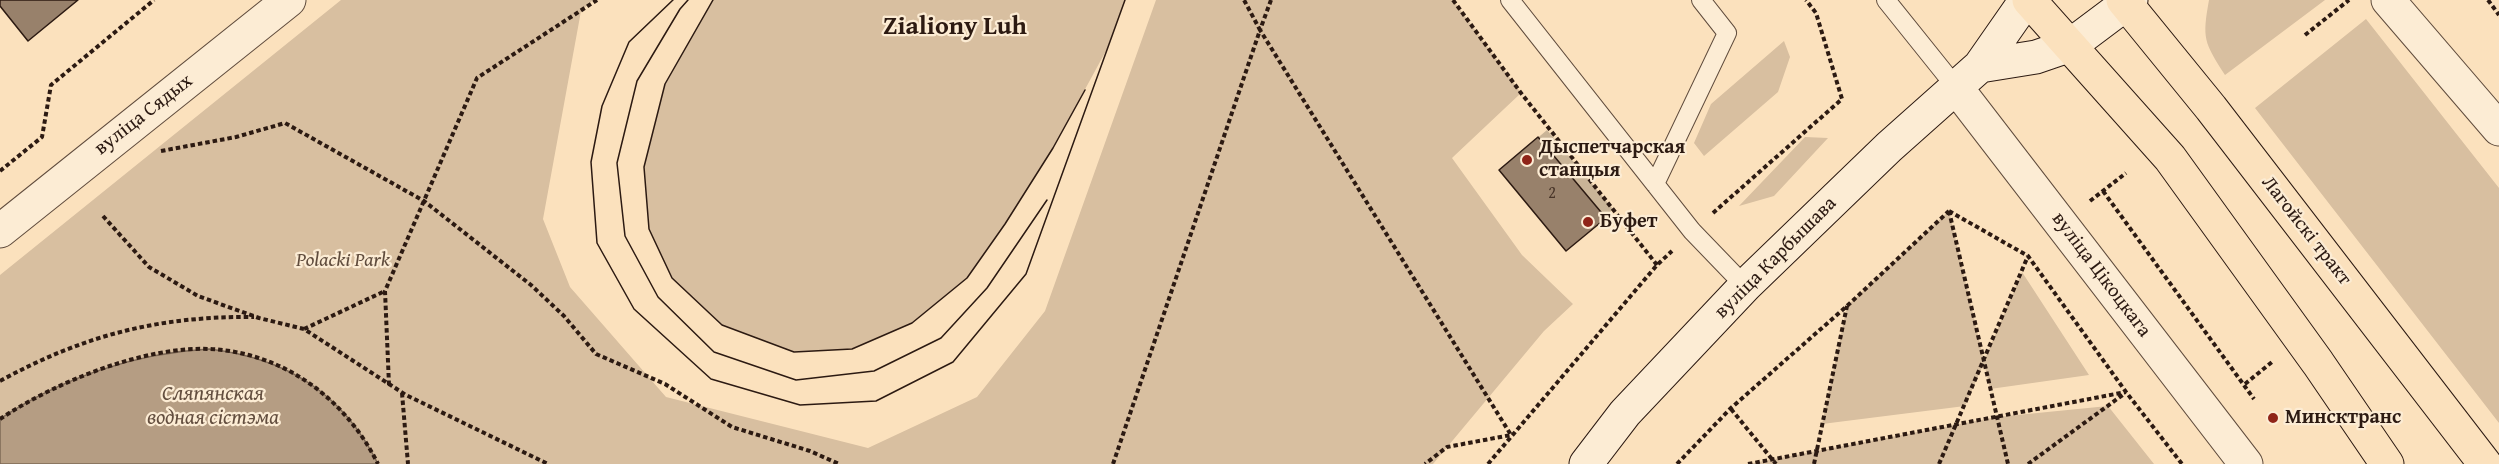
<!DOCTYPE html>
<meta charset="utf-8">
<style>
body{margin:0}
canvas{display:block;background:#fbe1bd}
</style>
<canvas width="2499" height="464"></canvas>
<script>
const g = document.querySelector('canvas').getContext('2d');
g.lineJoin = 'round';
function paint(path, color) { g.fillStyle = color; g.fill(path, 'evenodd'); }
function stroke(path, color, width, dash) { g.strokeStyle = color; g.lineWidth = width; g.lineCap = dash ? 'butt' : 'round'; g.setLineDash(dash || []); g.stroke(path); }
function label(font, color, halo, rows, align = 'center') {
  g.font = font + ' "Gentium Book Plus",serif'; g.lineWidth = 4.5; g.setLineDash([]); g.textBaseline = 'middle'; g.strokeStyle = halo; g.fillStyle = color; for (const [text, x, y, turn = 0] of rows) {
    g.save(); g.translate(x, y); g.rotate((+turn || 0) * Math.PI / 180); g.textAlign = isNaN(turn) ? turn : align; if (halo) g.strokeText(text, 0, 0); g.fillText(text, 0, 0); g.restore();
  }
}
paint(new Path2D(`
 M341 0H593L581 11 543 219 570 287 666 397 868 448 977 397 1045 311 1156 0H1453L1521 93 1452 158 1522 255 1573 304 1544 331 1433 464H0V275Z
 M713 0H1125L1107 49 1053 148 1005 224 967 278 912 323 852 349 794 352 722 325 672 278 649 229 644 167 665 84Z
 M2209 0H2325L2225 75C2204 42 2202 39 2209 0Z
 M2366 19 2499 188V423L2255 108Z
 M1784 41 1790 57 1778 92 1704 156 1694 143 1711 104Z
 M1805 137 1828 138 1774 196 1739 206Z
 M1949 211 1984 361 2022 272 2089 375 1990 389 1984 363 1965 406 1822 424 1847 306Z
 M2108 406 2154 464H1748L1997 417Z`), '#d8bfa0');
const water = new Path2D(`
 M209 349C286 358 343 393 378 464H0V419C61 378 136 353 209 349Z`);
paint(water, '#b59d83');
stroke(water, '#7e6956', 1.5);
paint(new Path2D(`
 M1547 130 1613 209 1605 217 1510 161Z`), '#0003');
const building = new Path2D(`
 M0 0H78L28 41 0 6Z
 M1538 137 1606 218 1566 251 1499 170Z`);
paint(building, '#98816b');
stroke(building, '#2c1a12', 1.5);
const service = new Path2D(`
 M1510 0 1692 231 1745 286
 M1886 0 1955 86
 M1655 184 1727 33 1701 0`);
const minor = new Path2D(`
 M2388 0 2499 129
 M1955 86 2246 464`);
const tertiary = new Path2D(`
 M0 231 289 0`);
const secondary = new Path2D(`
 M1980 66 2036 57 2071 45 2131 0
 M1586 464 1625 413 1745 286 1889 147 1980 66 2026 0`);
const primary = new Path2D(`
 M2029 0 2170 158 2318 363 2387 464
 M2123 0 2211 108 2485 464`);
stroke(service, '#604c3d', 20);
stroke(minor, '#604c3d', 35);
stroke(tertiary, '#604c3d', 35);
stroke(secondary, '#2c1a12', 35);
stroke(primary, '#2c1a12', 35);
stroke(new Path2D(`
 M1271 0 1260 30 1511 435 1447 447 1425 464
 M1453 0 1521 93 1657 265
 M2488 0 2499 15
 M2305 35 2349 0
 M161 151 236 137 285 123 424 201 531 285 564 316 596 354 665 384 732 427 810 451 839 464
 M0 171 42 137 51 85 154 0
 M2103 191 2254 399
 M2090 201 2126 173
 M1949 211 2028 256 2126 392 2182 464
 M1949 211 2008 464
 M1713 213 1842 99 1816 13 1806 0
 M103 216 149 267 198 296 259 318 304 329 406 395 548 464
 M304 329 385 291
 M0 381C84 335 159 316 254 317
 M2245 384 2272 362
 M389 385 385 291 477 78 597 0
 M402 393 408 464
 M1731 409 1776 464
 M0 419C54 383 143 346 209 349 283 352 346 399 378 464
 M1113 464 1260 30 1244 0
 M1488 464 1657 265 1672 251
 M1677 464 1731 408 1847 306 1949 211
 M1748 464 2126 392
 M1814 464 1847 306
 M1939 464 2028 256
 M2028 464 2124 394`), '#2c1a12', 4, [4.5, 3]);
stroke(service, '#fcecd4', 18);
stroke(minor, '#fcecd4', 33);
stroke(tertiary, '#fcecd4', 33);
stroke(secondary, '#fcecd4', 33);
stroke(primary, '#fbe1bd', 33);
stroke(new Path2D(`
 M673 0 629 42 602 106 591 162 597 243 634 309 711 379 800 405 876 401 953 362 1026 274 1125 0
 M688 0 680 9 637 81 617 163 625 236 658 297 714 352 796 380 874 371 941 338 987 288 1047 200
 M713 0 665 84 644 167 649 229 672 278 722 325 794 352 852 349 912 323 967 278 1005 224 1053 148 1085 90`), '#2c1a12', 1.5);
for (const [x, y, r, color] of [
 [1527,160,6,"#8f2418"],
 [1588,222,6,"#8f2418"],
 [2273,418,6,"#8f2418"]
]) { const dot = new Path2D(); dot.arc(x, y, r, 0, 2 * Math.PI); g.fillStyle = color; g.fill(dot); stroke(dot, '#fcecd4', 2); }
label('16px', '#473428', null, [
 ["2",1552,194]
]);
label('20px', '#2c1a12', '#fcecd4', [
 ["вуліца Сядых",144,115,-38],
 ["Лагойскі тракт",2306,231,52],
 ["вуліца Карбышава",1776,258,-45],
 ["вуліца Цікоцкага",2101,275,53]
]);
label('bold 20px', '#2c1a12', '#fcecd4', [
 ["Дыспетчарская",1539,148],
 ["станцыя",1539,171],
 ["Буфет",1600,222],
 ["Минсктранс",2285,418]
], 'left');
label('italic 20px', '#604c3d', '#fcecd4', [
 ["Polacki Park",343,261]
]);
label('italic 21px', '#634e3f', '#fcecd4', [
 ["Сляпянская",213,395],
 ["водная сістэма",213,419]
]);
label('bold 26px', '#2c1a12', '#fcecd4', [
 ["Zialiony Luh",955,27]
]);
</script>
